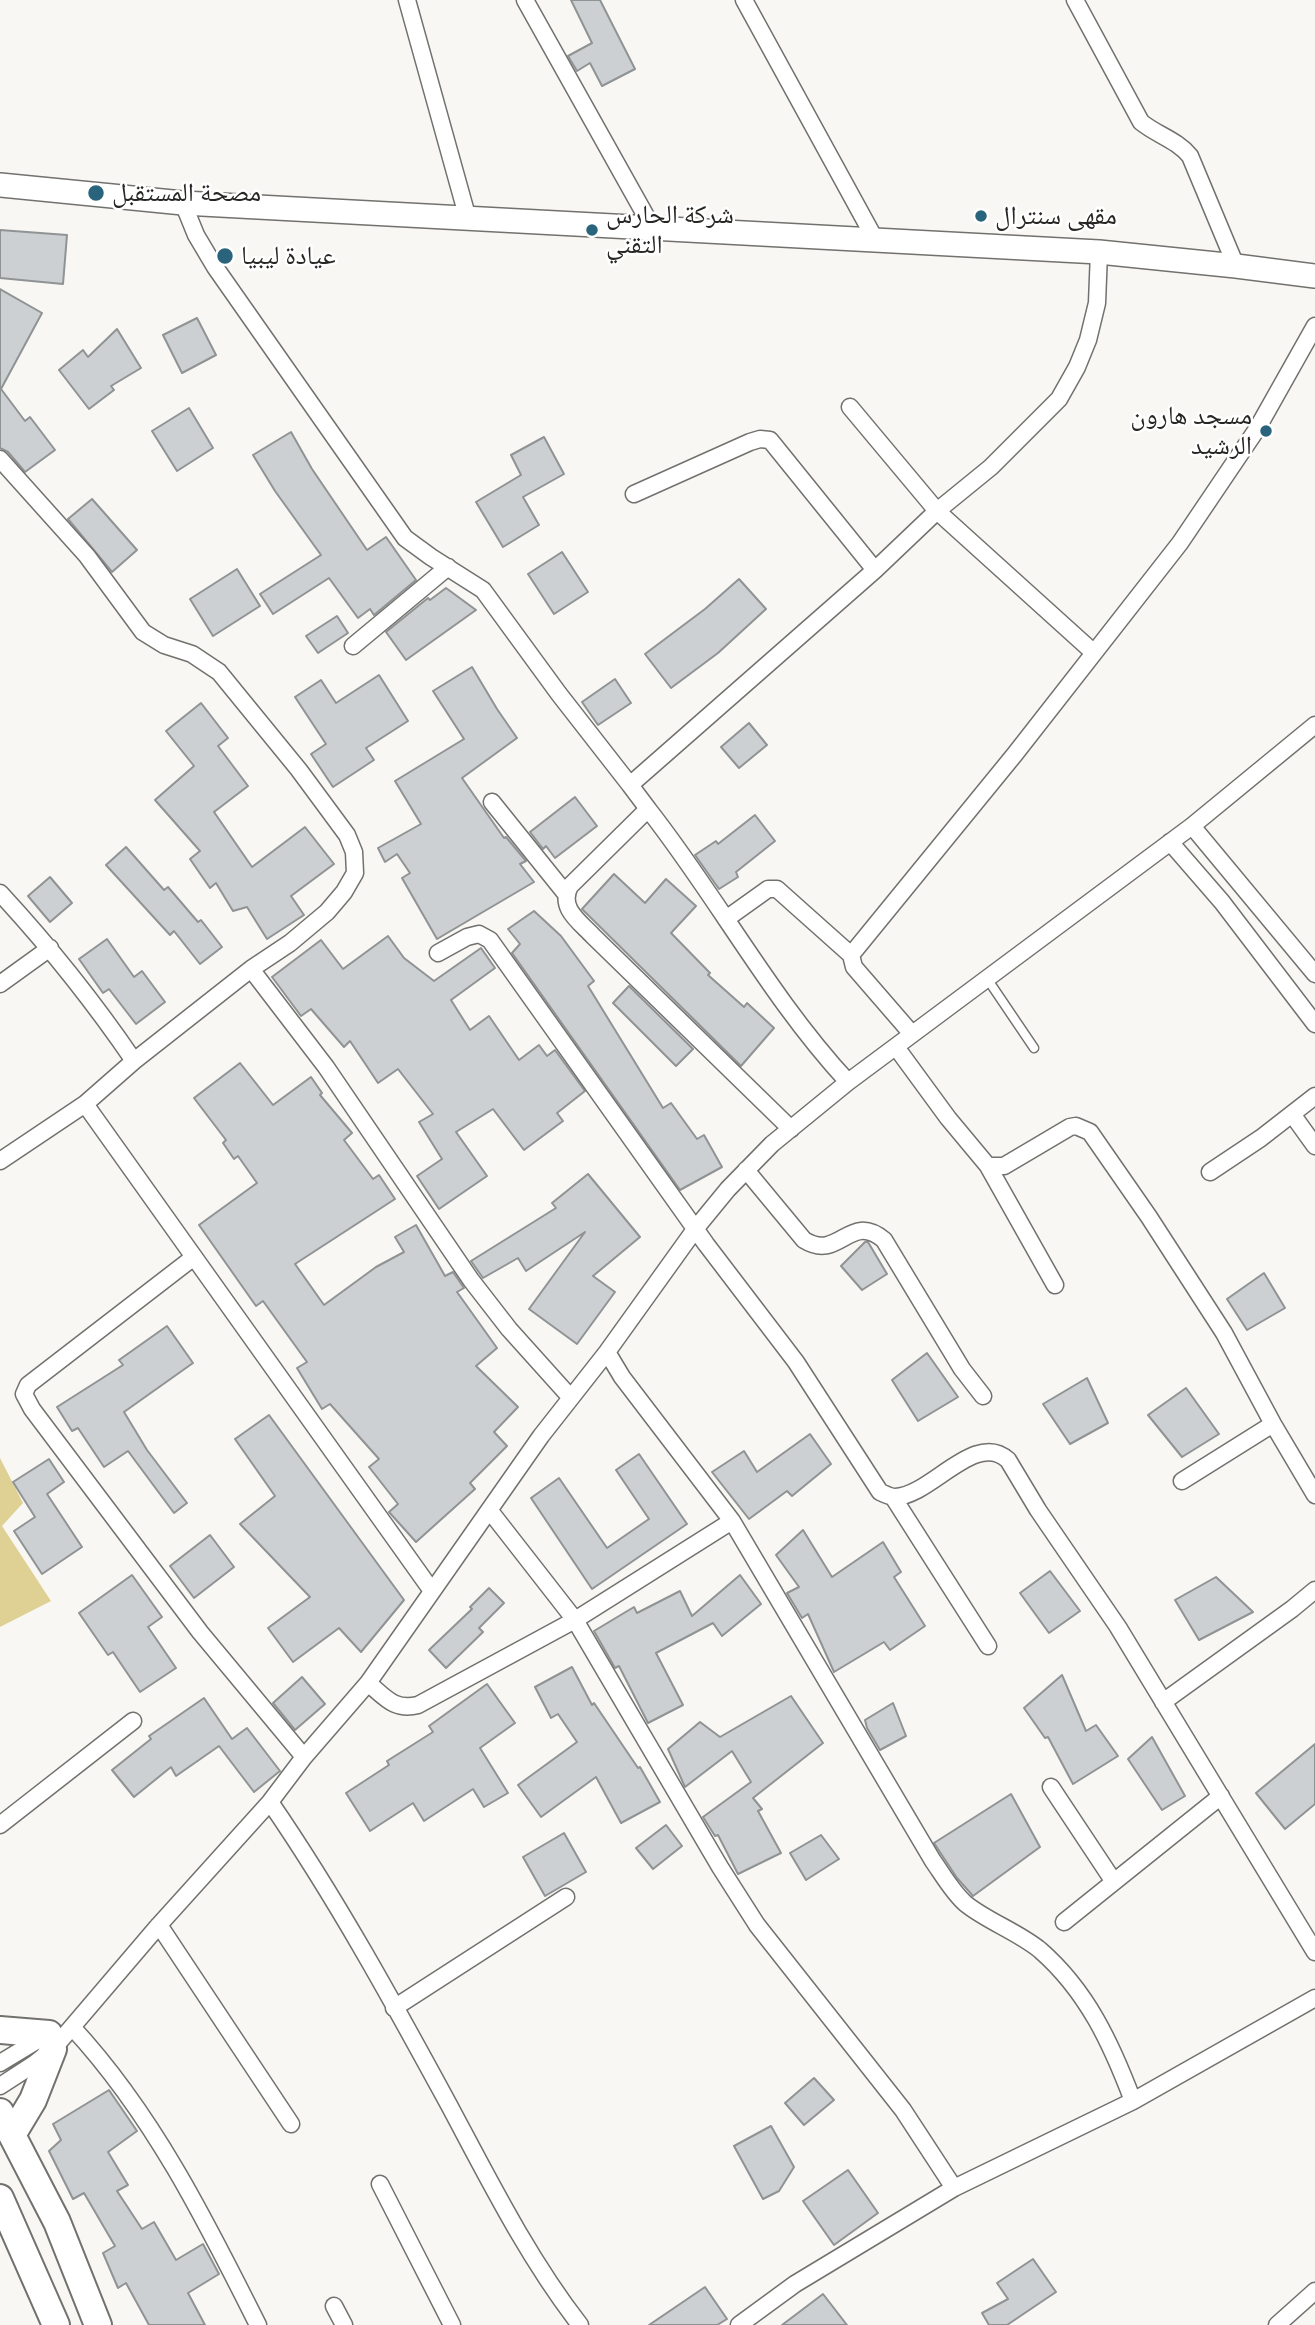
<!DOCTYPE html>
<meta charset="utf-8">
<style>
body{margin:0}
canvas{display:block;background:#f8f7f4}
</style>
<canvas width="1315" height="2325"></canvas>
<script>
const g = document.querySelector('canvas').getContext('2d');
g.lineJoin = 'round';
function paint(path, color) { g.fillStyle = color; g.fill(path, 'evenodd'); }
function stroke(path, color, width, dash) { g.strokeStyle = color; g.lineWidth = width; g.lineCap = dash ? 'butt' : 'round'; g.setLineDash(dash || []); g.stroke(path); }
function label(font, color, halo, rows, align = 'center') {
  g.font = font + ' Cabin,"Noto Naskh Arabic",sans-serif'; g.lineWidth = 5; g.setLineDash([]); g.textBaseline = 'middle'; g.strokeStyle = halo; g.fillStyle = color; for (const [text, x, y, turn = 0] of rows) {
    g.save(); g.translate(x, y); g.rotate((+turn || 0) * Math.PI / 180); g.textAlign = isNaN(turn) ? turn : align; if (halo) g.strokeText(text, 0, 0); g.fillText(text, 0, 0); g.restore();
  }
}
paint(new Path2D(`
 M0 1458 23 1503 2 1526 51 1601 0 1627Z`), '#dfd094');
const building = new Path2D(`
 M571 0H600L635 69 602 86 590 63 577 71 568 56 592 43Z
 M0 230 67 235 63 284 0 278Z
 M0 289 42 313 1 389 25 421 30 417 55 450 25 472 8 452 0 448Z
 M197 318 216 355 182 373 163 335Z
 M117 329 141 368 111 386 114 390 89 409 59 370 83 350 88 357Z
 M189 408 213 448 177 471 152 431Z
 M291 432 312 469 367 550 386 537 416 580 374 615 370 609 358 618 329 578 273 614 260 594 321 555 275 491 253 455Z
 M544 437 564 474 523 497 539 525 503 547 476 502 521 475 511 455Z
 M92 499 137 550 112 572 68 519Z
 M562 552 588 592 554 614 528 574Z
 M237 569 260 606 213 636 190 599Z
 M739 579 766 609 718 653 671 688 645 654 705 609Z
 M446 588 476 610 406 660 386 632 428 598 430 600Z
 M337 616 348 633 318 653 306 636Z
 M472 667 497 709 517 738 462 778 504 838 506 837 526 861 520 864 534 882 437 939 402 878 410 873 397 854 385 862 378 848 421 824 395 781 464 739 433 691Z
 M379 675 408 721 366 748 374 760 333 787 311 754 326 744 295 697 321 680 336 703Z
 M615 679 631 703 598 725 582 702Z
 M201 703 228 738 218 746 248 786 214 812 252 867 305 827 334 864 291 896 304 915 267 939 247 907 233 911 216 883 210 888 190 859 200 851 155 800 194 766 166 731Z
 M749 723 767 745 739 768 721 747Z
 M575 797 597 826 555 858 546 846 543 849 530 832Z
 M755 815 775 841 736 872 738 877 719 889 695 855 716 841 718 844Z
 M126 847 164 890 168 887 198 922 201 920 222 947 200 964 174 931 170 935 106 865Z
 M614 874 645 903 666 879 696 906 671 933 710 973 708 975 744 1007 747 1003 774 1028 741 1066 582 909Z
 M50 877 72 903 50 922 28 896Z
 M534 911 561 936 594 981 588 986 663 1108 671 1103 697 1139 704 1135 722 1167 680 1190 512 953 520 944 508 929Z
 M388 936 404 958 434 981 481 948 495 968 451 1000 470 1030 489 1016 519 1060 539 1045 547 1056 555 1050 585 1091 557 1113 563 1121 524 1150 493 1109 456 1132 487 1176 439 1209 417 1176 442 1159 419 1122 433 1114 398 1069 378 1083 350 1041 344 1047 311 1009 301 1016 272 977 321 940 343 969Z
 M107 939 134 977 142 971 165 1002 136 1024 109 989 103 993 79 959Z
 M629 986 693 1049 676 1066 613 1003Z
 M240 1063 273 1105 311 1077 322 1093 320 1095 352 1133 344 1140 373 1179 379 1175 395 1199 295 1264 324 1305 376 1267 404 1252 395 1237 416 1225 445 1276 453 1272 464 1288 457 1292 497 1348 476 1366 518 1407 494 1432 507 1446 470 1483 475 1489 416 1542 389 1512 398 1504 369 1467 379 1459 330 1404 322 1409 297 1368 307 1362 263 1301 256 1306 199 1225 257 1183 238 1156 234 1159 223 1143 226 1140 194 1098Z
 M588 1174 640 1237 593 1276 615 1292 577 1344 529 1309 585 1232 526 1271 518 1258 483 1278 471 1261 556 1208 552 1203Z
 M865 1242H868L887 1274 862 1290 841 1266Z
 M1264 1273 1285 1308 1247 1330 1227 1299Z
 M167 1326 193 1363 124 1412 147 1450 187 1503 174 1513 128 1451 104 1467 78 1428 72 1431 57 1407 123 1365 119 1360Z
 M927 1353 958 1397 918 1421 892 1380Z
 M1087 1378 1108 1423 1070 1444 1043 1404Z
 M1186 1388 1219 1434 1182 1457 1148 1415Z
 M269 1415 404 1600 361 1652 339 1628 293 1662 268 1628 310 1597 240 1524 275 1496 235 1439Z
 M810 1434 831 1464 792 1496 787 1491 749 1519 712 1472 744 1451 757 1472Z
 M639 1454 687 1524 592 1589 531 1498 559 1478 607 1548 649 1519 616 1470Z
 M49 1459 64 1482 47 1494 82 1547 42 1574 14 1531 35 1517 13 1482Z
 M803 1530 832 1577 883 1542 901 1572 894 1577 925 1626 890 1650 884 1642 834 1672 808 1614 802 1618 787 1593 799 1587 776 1555Z
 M210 1535 234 1567 194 1598 170 1566Z
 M1050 1571 1080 1611 1049 1633 1020 1593Z
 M132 1575 162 1617 148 1627 176 1668 140 1692 113 1652 108 1655 79 1613Z
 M740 1575 761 1604 722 1636 713 1623 656 1653 683 1705 648 1723 619 1666 615 1668 594 1631 634 1607 637 1613 680 1591 692 1616Z
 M1216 1577 1253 1612 1199 1640 1175 1600Z
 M489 1588 504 1603 479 1628 483 1632 446 1668 429 1650 472 1609 470 1607Z
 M572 1667 592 1705 594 1703 638 1768 640 1767 660 1802 621 1823 596 1777 541 1817 518 1785 577 1742 558 1714 551 1718 535 1687Z
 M1062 1675 1086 1731 1096 1725 1118 1756 1073 1784 1048 1737 1045 1738 1024 1708Z
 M302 1677 325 1704 295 1730 273 1703Z
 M487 1684 515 1723 480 1748 508 1793 484 1807 473 1789 424 1821 413 1803 370 1831 346 1793 389 1765 387 1761 433 1732 429 1726Z
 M791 1696 823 1743 753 1798 762 1809 758 1811 781 1853 738 1874 718 1835 715 1836 703 1817 751 1782 732 1751 685 1787 668 1749 700 1722 720 1737Z
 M204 1698 232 1739 247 1728 280 1771 254 1792 219 1746 176 1776 171 1767 134 1797 112 1770 151 1739 149 1736Z
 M893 1703 906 1736 880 1750 867 1728 865 1720Z
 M1152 1737 1185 1796 1162 1810 1128 1759Z
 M1315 1744V1804L1285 1829 1256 1793Z
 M1011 1794 1040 1847 973 1896 957 1878 934 1843Z
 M666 1825 682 1846 653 1869 636 1848Z
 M564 1833 586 1872 545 1896 523 1857Z
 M821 1835 839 1859 806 1880 790 1853Z
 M814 2078 834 2100 804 2125 785 2103Z
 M109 2090 137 2131 108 2152 128 2185 117 2191 142 2229 154 2222 176 2260 203 2244 219 2274 188 2293 205 2325H149L126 2283 118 2288 103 2253 115 2246 84 2193 73 2199 49 2151 61 2140 53 2124Z
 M771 2126 794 2167 779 2191 763 2199 734 2146Z
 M848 2170 878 2213 834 2245 803 2201Z
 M1033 2259 1056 2292 1007 2325H989L982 2313 1008 2299 997 2283Z
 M705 2287 727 2319 717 2325H649Z
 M823 2294 847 2325H782Z`);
paint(building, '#cdd0d2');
stroke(building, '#909394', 2);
const lane = new Path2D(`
 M986 977 1034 1048`);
const street = new Path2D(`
 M407 0 468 219
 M525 0 652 227
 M744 0 875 239
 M1075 0 1141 122C1157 135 1177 140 1190 156L1236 266
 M183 203 196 235 215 267 405 538 431 557 483 590 559 694 630 785 875 570 937 511 991 467 1059 399 1077 367 1088 340 1097 303 1099 252
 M850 407 937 511 1093 652
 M0 459 87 556 143 632 164 645 192 654 219 672 299 770 347 835 354 852 355 873 344 892 327 912 290 943 251 969 134 1061 85 1104 0 1161
 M634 494 750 442 760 439 770 440 875 570
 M353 646 448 567
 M630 785 648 809 570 886C558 908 580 922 593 936L791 1129
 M492 802 566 894
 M648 809C718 898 771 999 848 1082
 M1192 826 1315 974
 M1170 842 1222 902 1315 1024
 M0 893C49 946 93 1001 134 1061
 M726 919 768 889H777L851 955
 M438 953 467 937 479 934 490 940 706 1244 796 1362 880 1492C885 1494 890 1497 895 1497 931 1496 975 1430 1008 1460L1038 1510 1118 1627 1315 1952
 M251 969 326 1067 471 1280 509 1329 571 1398
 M0 984 50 948
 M912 1034 854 967 851 955 1015 754 1180 543 1257 429 1315 326
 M896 1047 948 1118 988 1166H1004L1070 1127 1076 1126 1090 1132 1149 1217 1224 1333 1273 1424 1315 1495
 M85 1104 432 1591
 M1292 1114 1315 1146
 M988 1166 1055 1285
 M746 1170 804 1240C840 1262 849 1211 884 1240L962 1369 983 1396
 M1210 1172 1261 1138 1315 1096
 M194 1257 28 1385 24 1394 32 1409 200 1632 304 1757
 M607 1352 622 1377 732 1521 933 1861C943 1875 953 1893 966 1904 987 1921 1018 1932 1040 1950 1087 1991 1111 2043 1133 2101
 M1182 1481 1273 1424
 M893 1497 988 1646
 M490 1511 575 1620 720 1867 757 1925 903 2110 954 2188
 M368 1683C385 1697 394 1711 418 1705L575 1620 732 1521
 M1163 1702 1292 1609 1315 1590
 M1051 1787 1114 1882
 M270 1802C336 1898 393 2002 449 2105 489 2180 528 2258 580 2325
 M0 1825 133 1721
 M1064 1922 1221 1796
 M159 1925 291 2124
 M394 2008 566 1897
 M72 2027C152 2113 206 2221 258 2325
 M0 2063 48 2034
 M0 2086 34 2064 53 2049 72 2027 159 1925 270 1802 304 1757 368 1683 541 1436 607 1352 696 1228 728 1189 772 1144 848 1082 1192 826 1315 725
 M380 2184 452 2325
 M334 2306 344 2325
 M739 2325 795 2284 954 2188 1133 2101 1315 1998
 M1277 2325 1315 2291`);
const secondary = new Path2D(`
 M0 185 183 203 1099 252 1236 266 1315 276`);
const primary = new Path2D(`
 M0 2030 49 2034
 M0 2112 57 2222 98 2325
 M12 2135 33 2100 53 2049
 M0 2198 56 2325`);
stroke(lane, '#72716e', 11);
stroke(street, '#72716e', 19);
stroke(secondary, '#72716e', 26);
stroke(primary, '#72716e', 30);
stroke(lane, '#fff', 8);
stroke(street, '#fff', 16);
stroke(secondary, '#fff', 23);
stroke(primary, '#fff', 26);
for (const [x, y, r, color] of [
 [96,193,9,"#29647c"],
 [981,216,7,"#29647c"],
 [592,230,7,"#29647c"],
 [225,256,9,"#29647c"],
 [1266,431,7,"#29647c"]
]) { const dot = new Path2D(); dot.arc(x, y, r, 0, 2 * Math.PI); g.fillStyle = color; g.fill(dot); stroke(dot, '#fff', 2.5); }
label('26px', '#272625', '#fff', [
 ["مصحة المستقبل",112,193],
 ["شركة الحارس",606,215],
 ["التقني",606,245],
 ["مقهى سنترال",995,216],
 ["عيادة ليبيا",241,256],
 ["مسجد هارون",1252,416,"right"],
 ["الرشيد",1252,446,"right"]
], 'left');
</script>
